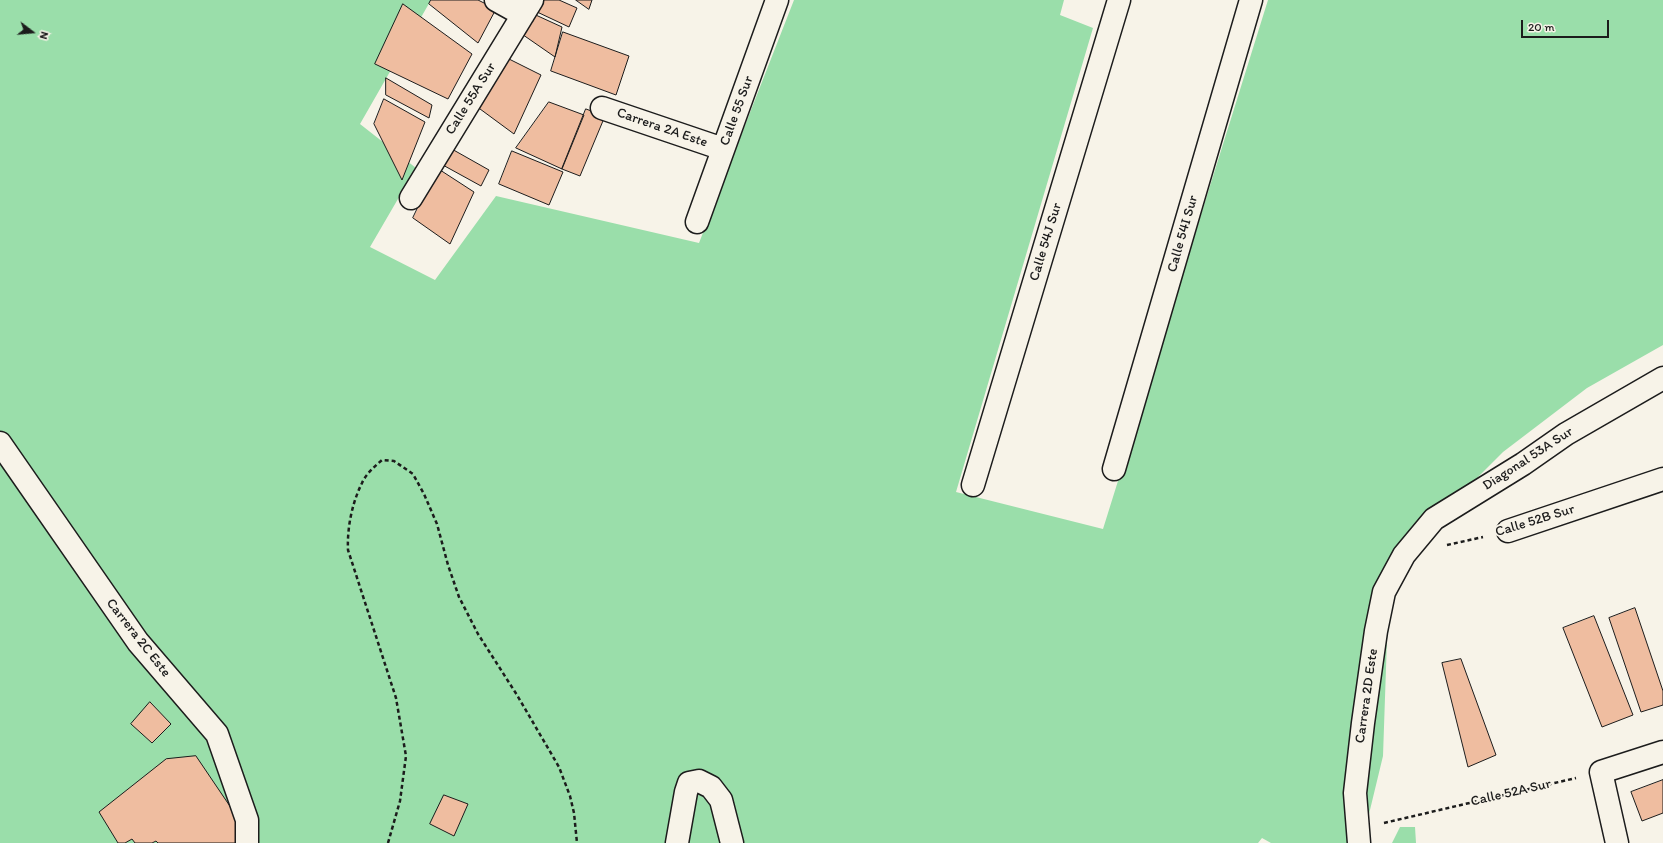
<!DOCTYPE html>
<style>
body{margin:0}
#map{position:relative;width:1663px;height:843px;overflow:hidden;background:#f7f3e8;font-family:Itim,sans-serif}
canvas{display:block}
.north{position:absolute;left:12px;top:12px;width:40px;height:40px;-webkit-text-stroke:3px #f7f3e8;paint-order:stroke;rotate:106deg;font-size:11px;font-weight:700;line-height:16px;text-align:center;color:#1c1c1c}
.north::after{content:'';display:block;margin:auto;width:14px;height:18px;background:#1c1c1c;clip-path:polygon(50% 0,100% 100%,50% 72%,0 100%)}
.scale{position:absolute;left:1521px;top:20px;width:88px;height:18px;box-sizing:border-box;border:2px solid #1c1c1c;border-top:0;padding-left:5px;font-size:12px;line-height:14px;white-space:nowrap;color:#1c1c1c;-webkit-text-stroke:3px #f7f3e8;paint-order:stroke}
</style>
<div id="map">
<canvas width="1663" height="843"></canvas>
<div class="north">N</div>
<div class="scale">20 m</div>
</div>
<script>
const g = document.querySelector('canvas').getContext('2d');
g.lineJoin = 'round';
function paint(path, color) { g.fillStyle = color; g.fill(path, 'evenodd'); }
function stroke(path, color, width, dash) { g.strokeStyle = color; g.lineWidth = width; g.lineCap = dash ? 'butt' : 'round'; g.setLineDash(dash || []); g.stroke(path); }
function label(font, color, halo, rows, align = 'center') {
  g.font = font + ' Itim,sans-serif'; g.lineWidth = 3.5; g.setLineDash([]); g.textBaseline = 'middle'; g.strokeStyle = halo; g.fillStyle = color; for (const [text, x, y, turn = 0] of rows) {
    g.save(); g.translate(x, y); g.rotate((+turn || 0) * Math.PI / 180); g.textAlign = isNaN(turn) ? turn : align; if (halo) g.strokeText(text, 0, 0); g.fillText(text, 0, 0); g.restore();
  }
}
paint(new Path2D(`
 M0 0H431L360 124 416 168 370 247 435 280 496 196 699 243 794 0H1064L1060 15 1093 28 956 492 1103 529 1268 0H1663V345L1587 388 1503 452 1451 504 1414 552 1395 591 1387 639 1383 756 1369 814 1354 843H1271L1262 838 1258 843H0Z
 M1400 827H1415L1416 843H1392Z`), '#9adeaa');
const building = new Path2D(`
 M431 0H478L496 9 478 43 429 4Z
 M540 0H559L577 8 569 27 535 11Z
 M576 0H592L589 9Z
 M403 4 472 54 448 99 375 64Z
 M527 11 562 27 555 57 516 30Z
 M563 32 629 56 616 95 551 71Z
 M501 55 541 75 514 134 476 106Z
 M386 78 432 105 429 118 386 95Z
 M384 99 425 122 402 180 374 124Z
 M549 102 584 115 562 169 516 148Z
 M586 109 605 116 580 176 562 169Z
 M450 148 489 170 481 186 441 164Z
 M512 151 563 172 549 205 499 184Z
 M437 168 474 192 450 244 413 218Z
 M1635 608 1663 691V705L1641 712 1609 618Z
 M1594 616 1633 715 1602 727 1563 628Z
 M1461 659 1496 755 1468 767 1442 663Z
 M150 702 171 724 152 743 131 724Z
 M196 756 242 824 239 843H158L156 841 152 843H135L132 839 125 843H118L99 812 166 759Z
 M1663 780V813L1642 821 1631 792Z
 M444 795 468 804 454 836 430 824Z`);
paint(building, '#efbda0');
stroke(building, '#1c1c1c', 1);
const street = new Path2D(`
 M496 0 523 15
 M602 108 723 149
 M411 198 532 0
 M697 222 777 0
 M0 443 138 642 217 734 247 820V843
 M1114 469 1251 0
 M973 485 1119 0
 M1508 531 1663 479
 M677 843 686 792 689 783 699 781 711 787 721 800 732 843
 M1359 843 1355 793 1363 723 1376 631 1384 592 1404 555 1434 519 1523 464 1566 434 1663 378
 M1617 843 1601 772 1663 752`);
stroke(street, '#1c1c1c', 25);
stroke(new Path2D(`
 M1447 545 1483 537
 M1384 823 1576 778
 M388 843 400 801 406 756 396 698 348 550C347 528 352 503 362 483 366 474 374 467 382 460L394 461 413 474 424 494 437 524 448 565 459 597 478 634 517 695 559 767 570 796 574 813 577 843`), '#1c1c1c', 2.5, [4, 3]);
stroke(street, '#f7f3e8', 22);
label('14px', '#1c1c1c', '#f7f3e8', [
 ["Calle 55A Sur",471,99,-58],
 ["Calle 55 Sur",737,111,-70],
 ["Carrera 2A Este",662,128,19],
 ["Calle 54I Sur",1183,234,-74],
 ["Calle 54J Sur",1046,242,-73],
 ["Diagonal 53A Sur",1528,459,-33],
 ["Calle 52B Sur",1535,521,-17],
 ["Carrera 2C Este",138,638,52],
 ["Carrera 2D Este",1367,696,-82],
 ["Calle 52A Sur",1511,793,-13]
]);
</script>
